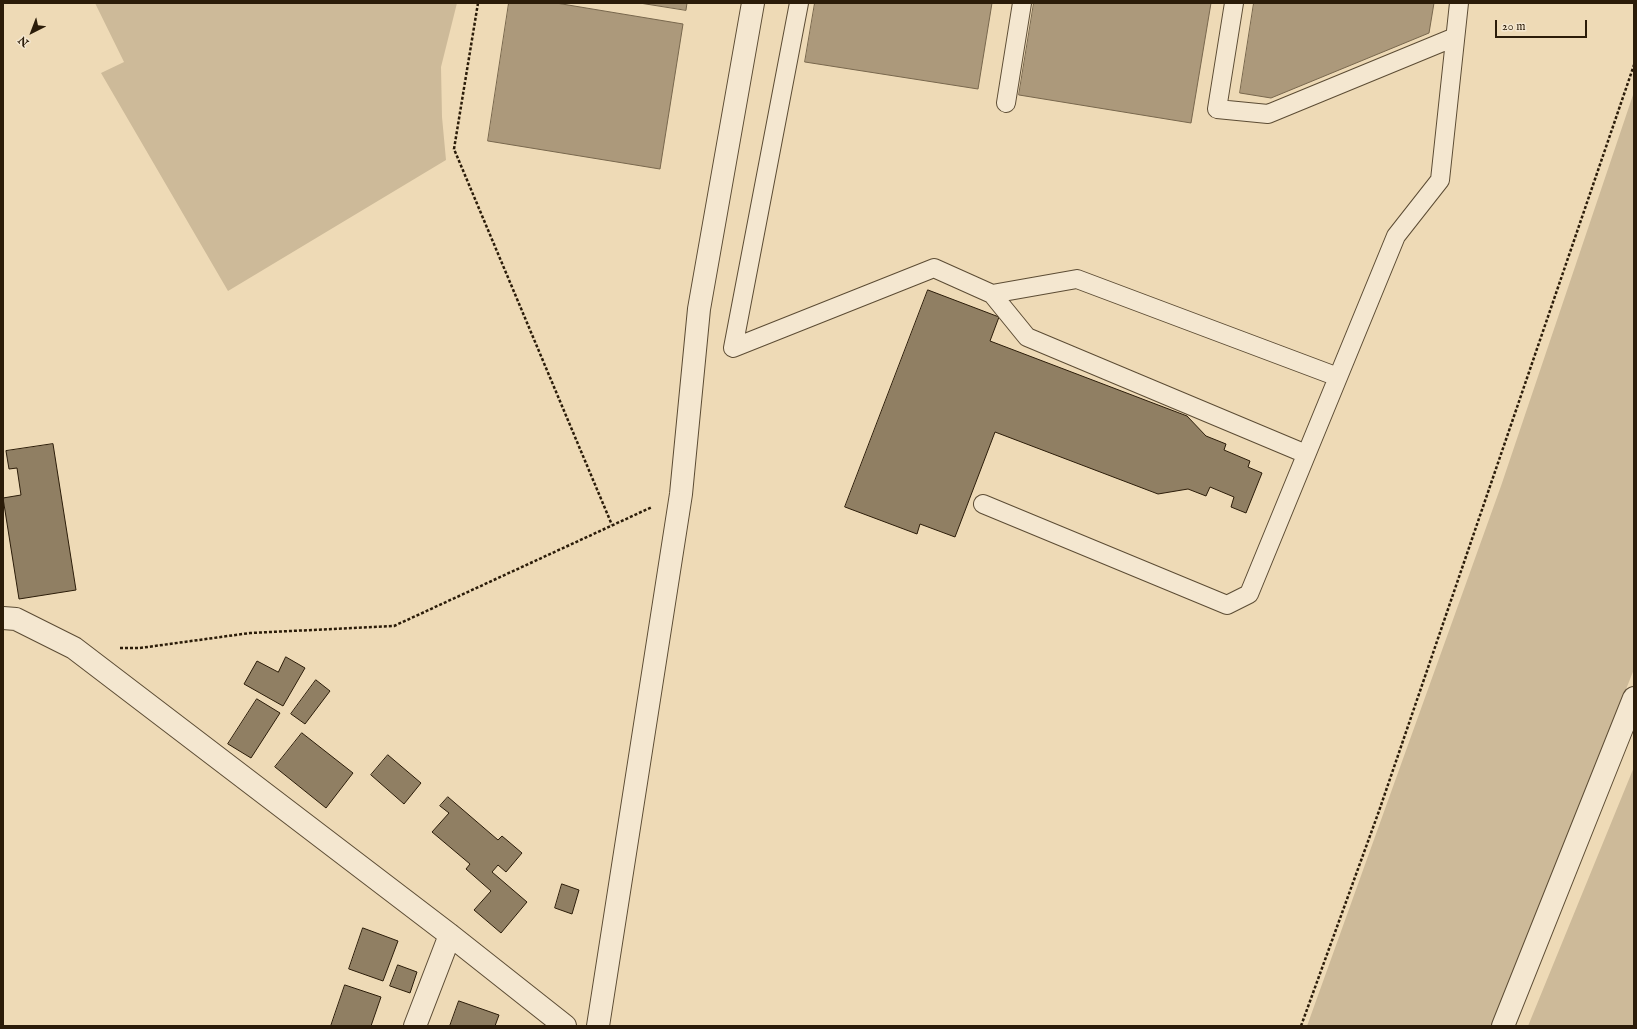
<!DOCTYPE html>
<style>
body{margin:0}
#map{position:relative;width:1637px;height:1029px;overflow:hidden;background:#eedab6;font-family:"IM FELL English",serif}
canvas{display:block}
.frame{position:absolute;inset:0;border:4px solid #2b1c09;pointer-events:none}
.north{position:absolute;left:12px;top:12px;width:40px;height:40px;-webkit-text-stroke:3px #f4e7d0;paint-order:stroke;rotate:222deg;font-size:11px;font-weight:700;line-height:16px;text-align:center;color:#2b1c09}
.north::after{content:'';display:block;margin:auto;width:14px;height:18px;background:#2b1c09;clip-path:polygon(50% 0,100% 100%,50% 72%,0 100%)}
.scale{position:absolute;left:1495px;top:20px;width:92px;height:18px;box-sizing:border-box;border:2px solid #2b1c09;border-top:0;padding-left:5px;font-size:12px;line-height:14px;white-space:nowrap;color:#2b1c09;-webkit-text-stroke:3px #f4e7d0;paint-order:stroke}
</style>
<div id="map">
<canvas width="1637" height="1029"></canvas>
<div class="frame"></div>
<div class="north">N</div>
<div class="scale">20 m</div>
</div>
<script>
const g = document.querySelector('canvas').getContext('2d');
g.lineJoin = 'round';
function paint(path, color) { g.fillStyle = color; g.fill(path, 'evenodd'); }
function stroke(path, color, width, dash) { g.strokeStyle = color; g.lineWidth = width; g.lineCap = dash ? 'butt' : 'round'; g.setLineDash(dash || []); g.stroke(path); }
paint(new Path2D(`
 M95 3H457L441 67 442 117 446 160 228 291 101 73 124 62Z
 M1634 92V669L1527 942 1492 1026H1307L1501 486Z
 M1634 767V1026H1528Z`), '#cdba99');
const water = new Path2D(`
 M509 3H556L683 24 660 169 488 141Z
 M640 3H687L686 10Z
 M815 3H992L978 89 805 62Z
 M1034 3H1211L1191 123 1019 95Z
 M1254 3H1434L1429 33 1271 98 1240 93Z`);
paint(water, '#ac997b');
stroke(water, '#78674d', 1);
const building = new Path2D(`
 M928 290 999 317 990 341 1187 416 1206 436 1226 444 1224 450 1250 461 1248 467 1262 473 1246 513 1231 507 1234 497 1210 487 1206 496 1188 489 1158 494 995 432 955 537 920 524 917 534 845 507Z
 M53 444 76 590 19 599 3 498 21 495 17 468 9 469 6 451Z
 M286 657 305 668 283 706 244 684 257 661 278 672Z
 M316 680 330 691 305 724 291 714Z
 M257 699 280 713 251 758 228 744Z
 M302 733 353 773 326 808 275 767Z
 M388 755 421 783 404 804 371 775Z
 M448 797 498 840 502 836 522 853 506 872 498 865 492 872 527 902 501 933 474 910 491 891 466 869 470 864 432 832 449 813 440 806Z
 M562 884 579 890 572 914 555 908Z
 M363 928 398 941 383 981 349 969Z
 M398 965 417 972 410 993 390 986Z
 M345 985 381 997 371 1026H331Z
 M459 1001 499 1015 495 1026H450Z`);
paint(building, '#907f63');
stroke(building, '#2b1c09', 1);
const service = new Path2D(`
 M799 3 733 348 934 268 992 294 1027 337 1306 454
 M1234 3 1217 109 1268 114 1455 37
 M1006 103 1022 3
 M992 294 1077 279 1338 377
 M983 504 1227 605 1249 594 1396 236 1440 180 1459 3`);
const minor = new Path2D(`
 M3 618 16 619 74 648 450 935 565 1026
 M415 1026 450 935
 M598 1026 681 494 699 309 753 3
 M1503 1026 1634 698`);
stroke(service, '#5c4c34', 20);
stroke(minor, '#5c4c34', 24);
stroke(new Path2D(`
 M478 3 454 149 612 525
 M120 648H140L250 633 394 626 652 507
 M1301 1026 1379 811 1634 65`), '#2b1c09', 2.5, [3, 2]);
stroke(service, '#f4e7d0', 18);
stroke(minor, '#f4e7d0', 22);
</script>
